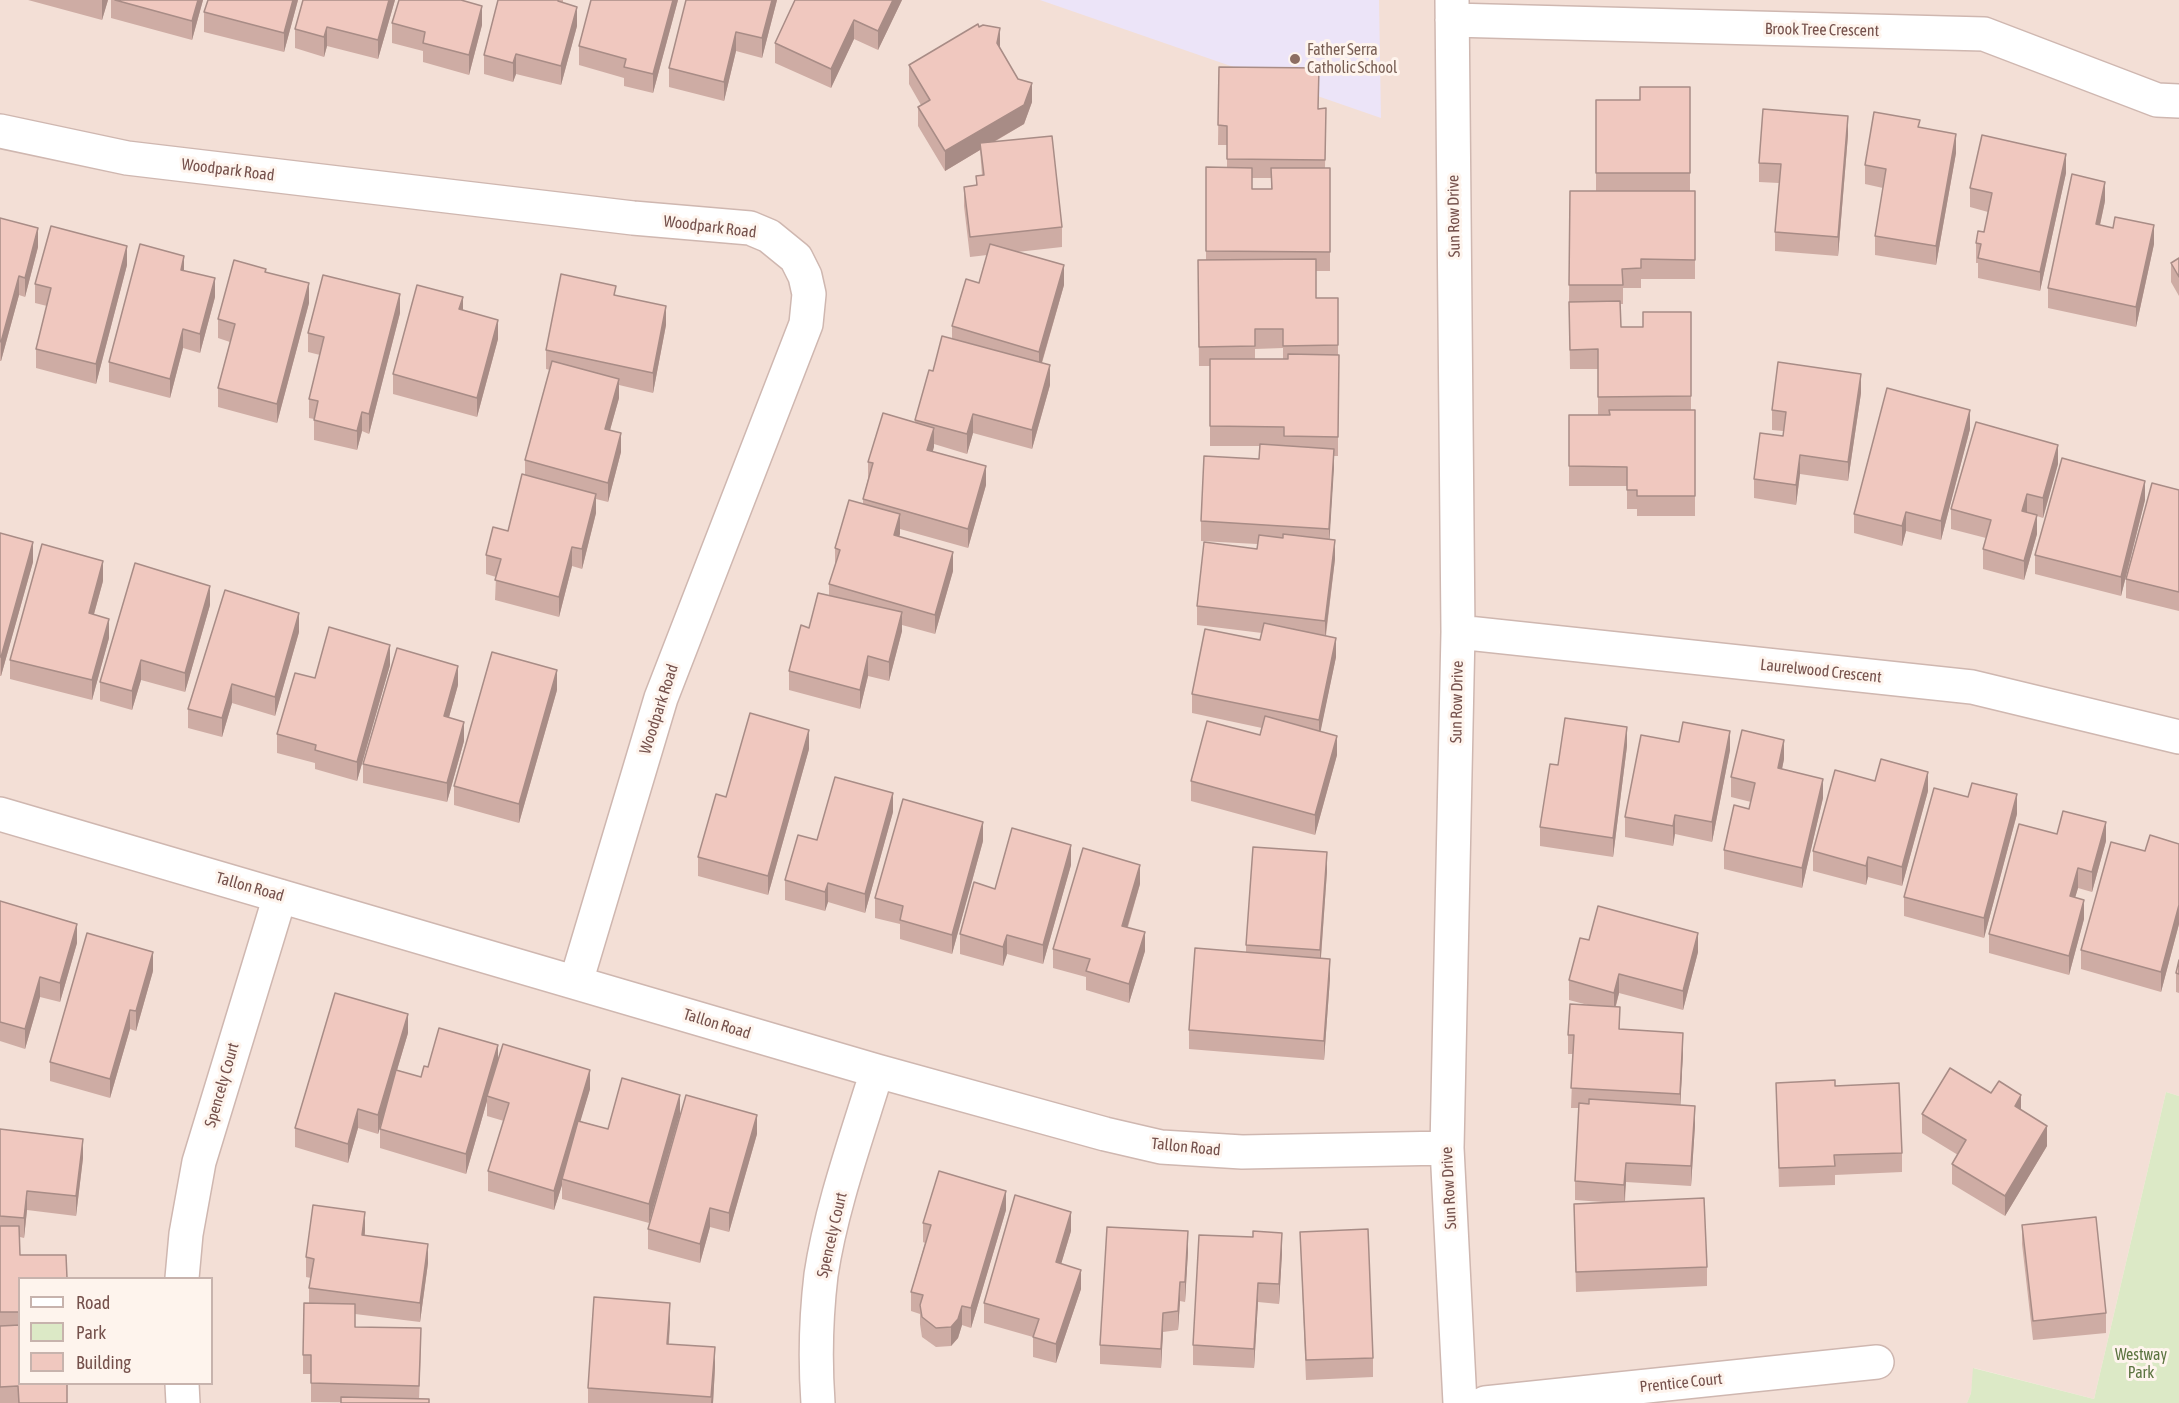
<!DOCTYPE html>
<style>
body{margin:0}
#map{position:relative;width:2179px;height:1403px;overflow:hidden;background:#fcefe7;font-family:"Asap Condensed",sans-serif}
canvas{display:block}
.legend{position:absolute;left:18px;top:1277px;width:195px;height:108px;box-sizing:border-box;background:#fef4ed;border:2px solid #c7b3ad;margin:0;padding:8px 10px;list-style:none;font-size:18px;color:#75514c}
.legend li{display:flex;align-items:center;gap:12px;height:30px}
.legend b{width:30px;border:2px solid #c7b3ad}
</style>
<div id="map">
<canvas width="2179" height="1403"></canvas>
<ul class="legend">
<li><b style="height:8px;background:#fff"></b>Road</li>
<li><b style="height:16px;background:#dce9c6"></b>Park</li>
<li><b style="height:16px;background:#f0c8bf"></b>Building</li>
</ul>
</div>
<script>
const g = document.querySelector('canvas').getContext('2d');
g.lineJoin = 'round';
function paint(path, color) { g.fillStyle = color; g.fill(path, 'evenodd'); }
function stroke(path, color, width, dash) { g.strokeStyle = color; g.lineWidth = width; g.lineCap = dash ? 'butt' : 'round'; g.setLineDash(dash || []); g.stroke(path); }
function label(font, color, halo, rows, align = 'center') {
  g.font = font + ' "Asap Condensed",sans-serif'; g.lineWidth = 6; g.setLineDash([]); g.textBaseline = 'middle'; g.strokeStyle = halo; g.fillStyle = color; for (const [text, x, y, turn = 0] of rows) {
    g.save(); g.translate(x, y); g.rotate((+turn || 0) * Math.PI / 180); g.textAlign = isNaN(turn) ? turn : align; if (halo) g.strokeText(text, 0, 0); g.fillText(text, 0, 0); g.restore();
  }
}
paint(new Path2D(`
 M0 0H2179V1096L2166 1092 2094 1399 1974 1368 1971 1393 1967 1403H0ZM20 1278H212V1384H20Z`), '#f3dfd6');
paint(new Path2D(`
 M1040 0H1379L1381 118Z`), '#ece4f8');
paint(new Path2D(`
 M2166 1092 2179 1096V1403H1967L1971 1393 1973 1368 2094 1399Z`), '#dce9c6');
const minor = new Path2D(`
 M1452 0 1458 632 1447 1148 1460 1403
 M1452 20 1984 34 2157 100 2179 101
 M0 131 127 158 633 218 750 228 769 236 796 258 805 276 809 294 806 324 661 698 576 982
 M1458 632 1972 687 2179 737
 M0 814 877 1071 1105 1134 1161 1147 1242 1152 1447 1148
 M182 1278 186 1234 199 1162 280 896
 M182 1384 183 1403
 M818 1403C815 1361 816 1317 821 1275 831 1208 857 1136 877 1071
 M1485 1403 1877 1362`);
stroke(minor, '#cfb7b0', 36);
stroke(minor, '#fff', 33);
paint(new Path2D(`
 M28 0H108L102 20Z
 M111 0H203L192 40 111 18Z
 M298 0 284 52 204 32V12Z
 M303 0H395L378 59 327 46 324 57 295 48V29Z
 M498 0H563V3L577 26 561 85 516 74 513 82 484 74V55Z
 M591 0H678L653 93 624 86V78L579 65V46Z
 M686 0H777L762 58 736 51 724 101 669 87V68Z
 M795 0H902L878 50 854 39 831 88 775 63V43Z
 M465 2 482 25 469 75 423 62V51L392 43V23Z
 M979 27 1000 49 1032 102 1024 124 994 142 1062 227V247L1017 252 1064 285 1042 363 1050 385 1032 449 973 433 967 454 934 444 933 451 986 485 968 548 900 529 899 537 953 571 935 634 902 625V631L889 681 868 676 860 709 789 690V671L809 628 829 596V584L835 567V548L863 504V499L868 479V462L915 422V420L933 371 952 339V326L979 283 987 255 970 257 964 206V187L976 185V176L982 175 980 150 945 171 918 126V107L921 105 909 84V65Z
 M1219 67 1318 109 1326 108 1325 168H1330V271H1316V298H1338V456H1334L1329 539 1335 559 1326 636 1336 657 1320 732 1337 755 1315 835 1191 801V781L1260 735 1262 728 1192 713V694L1260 640 1262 633 1197 625V606L1257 549V544L1201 541V521L1259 459 1260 446H1210V366H1199L1198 260H1206V167H1227V145H1218ZM1252 178H1271V189H1252ZM1283 348V359H1255V349Z
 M1690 87V191H1695V279H1641V288H1623V304H1620L1621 327H1643L1691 312V410H1695V516H1637V509H1627V486H1569V415H1598V369H1570L1569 302 1570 191H1596V100H1640Z
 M1920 128 1956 153 1936 265 1875 255V236L1883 188 1865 184V165Z
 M1848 135 1838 256 1775 251V232L1779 183 1759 182V163Z
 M2066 173 2040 291 1978 278V263H1976V243L1984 232 1988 212 1970 207V188Z
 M2105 201 2100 225 2113 228 2154 244 2136 327 2048 308V288Z
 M0 218 38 247 25 297 19 295 1 361H0Z
 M2179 258V296L2171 282V263Z
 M127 265 96 384 36 368V349L47 306 35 303V284Z
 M184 270 215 297 200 353 183 348 170 398 109 382V362Z
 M266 272 309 303 277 423 218 407V388L230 342 218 338V319Z
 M616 296 666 325 653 393 619 385V398L610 430 621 452 608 502 596 499V513L582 569 572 566 559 617 495 600 496 577 486 574V555L508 531 525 475V460L550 370 546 369V350Z
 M463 310 498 339 477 417 393 394V374Z
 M400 313 369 434 362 431 357 450 314 440V419L309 418V399L320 355 308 352V333Z
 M1861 393 1848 481 1800 474 1796 505 1754 498V479L1783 436V431L1772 430V410Z
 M1970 429 1941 540 1906 531 1902 546 1854 533V514Z
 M2058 464 2043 518 2037 516V534L2024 580 1983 569V549L1986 538 1951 529V509Z
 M2179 490V611L2126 598V579Z
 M2145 500 2121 596 2035 574V555Z
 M0 533 33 562 1 676H0Z
 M103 581 94 614 109 638 92 700 10 679V660Z
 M210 605 185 692 141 680 132 710 100 701V682Z
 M299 632 275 716 232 703 222 737 188 728V709Z
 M390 665 357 781 315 769V763L277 753V734L315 678Z
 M458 685 449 717 464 741 447 802 363 783V764Z
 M557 690 519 823 454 805V786Z
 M1679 742 1730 750 1712 842 1675 834 1673 846 1625 837V817Z
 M1627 746 1613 857 1540 846V827L1558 765Z
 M809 749 768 895 698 876V857Z
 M1784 759 1782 769 1823 798 1802 888 1724 869V850L1749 809 1751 802 1731 797V777Z
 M1928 791 1902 886 1868 877 1866 885 1813 871V851Z
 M893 812 865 913 828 902 825 911 785 900V880L817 840Z
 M2017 814 1984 938 1904 916V897Z
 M2057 834 2106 841 2092 892 2078 888 2075 897 2084 919 2069 975 1989 953V934Z
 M983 841 952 954 900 939V924L875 918V898Z
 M2179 844V924L2161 992 2081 969V950L2145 851Z
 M1071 865 1043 964 1007 954 1003 966 960 954V934L995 889Z
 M1327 871 1321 958 1330 978 1324 1060 1189 1049V1030L1246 952V945Z
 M1140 884 1128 927 1145 951 1129 1003 1086 990V977L1053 968V949Z
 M0 901 77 943 60 1002 40 997 25 1049 0 1041Z
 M1589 940 1698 952 1683 1010 1619 993 1616 1006 1620 1029 1683 1052 1680 1105 1695 1125 1691 1186 1626 1182 1625 1202 1707 1267V1286L1576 1292 1574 1204 1603 1202 1575 1200V1181L1579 1108H1571L1573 1054H1568V1035L1588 1005 1569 1000V980Z
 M2179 960V993L2176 992V973Z
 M153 971 136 1031 130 1029 110 1098 50 1081V1062Z
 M408 1033 397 1070 421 1077 428 1067 498 1061 590 1089 580 1121 608 1129 680 1114 649 1223 562 1199V1185L554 1210 488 1191V1171L504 1121 487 1116V1101L466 1174 380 1148V1129L386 1107 378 1134 358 1128 348 1163 295 1147V1128Z
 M1776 1083 1835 1086 1902 1153V1172L1835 1175V1185L1779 1187Z
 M2021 1111 2047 1146 2005 1216 1952 1184V1164L1958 1155 1922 1133V1114Z
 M0 1129 83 1158 76 1216 27 1210 24 1238 20 1237V1383L67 1403H0Z
 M757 1134 729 1232 710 1227 700 1263 648 1249V1229Z
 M1006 1210 971 1328 962 1325 958 1338 951 1346 936 1347 922 1337 920 1324V1314L911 1311V1292L925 1243 923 1242V1223Z
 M2022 1225 2106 1313V1333L2033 1340 2022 1244Z
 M365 1231V1235L428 1263 420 1322 355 1314V1327L421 1347 419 1399 429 1403 311 1402V1374H303V1355L309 1303V1288L311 1278 306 1277V1257Z
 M1071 1231 1061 1264 1081 1289 1056 1363 1033 1357V1337L984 1323V1303Z
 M1300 1232 1373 1358V1377L1306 1380Z
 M1188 1251 1185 1302 1180 1301 1178 1330 1163 1332 1161 1368 1100 1364V1345Z
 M1282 1253 1279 1304 1258 1302 1254 1368 1193 1365V1345Z
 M670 1322 669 1344 715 1367 713 1403H588V1388Z`), '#ceaca4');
paint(new Path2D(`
 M102 0H108L102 20Z
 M198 0H203L192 40V21Z
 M293 0H298L284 52V33Z
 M389 0H395L378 59V40Z
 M673 0H678L653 93V74Z
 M772 0H777L762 58V38Z
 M893 0H902L878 50V31Z
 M482 6V25L469 75V55Z
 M577 7V26L561 85V66Z
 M854 20V39L831 88V69Z
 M327 27V46L324 57V37Z
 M1000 28V48L997 62V43Z
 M736 32V51L724 101V82Z
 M516 54V74L513 82V63Z
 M1032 83V102L1024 124 981 149 980 143V150L945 171V151Z
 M1848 116V135L1838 256V237Z
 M1956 134V153L1936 265V246Z
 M2066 154V173L2040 291V272Z
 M2105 182V201L2096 243V224Z
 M2154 225V244L2136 327V307Z
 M38 228V247L25 297V278Z
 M127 246V265L96 384V364Z
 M184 256V275L181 270Z
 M1064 265V285L1039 372V352Z
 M19 276V295L1 361V342Z
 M215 278V297L200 353V334Z
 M309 283V303L277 423V404Z
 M400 294V313L369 434V414Z
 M463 297V316L459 309Z
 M666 306V325L653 393V373Z
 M498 320V339L477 417V398Z
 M183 329V348L170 398V379Z
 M1050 365V385L1032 449V430Z
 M1861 374V393L1848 481V462Z
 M619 379V398L605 448V429Z
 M1970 410V429L1941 540V521Z
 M362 412V431L357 450V431Z
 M973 414V433L967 454V434Z
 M934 428V447L927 469V450Z
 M621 433V452L608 502V483Z
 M2058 445V464L2043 518V498Z
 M1334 449V468L1329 548V529Z
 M1800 455V474L1796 505V485Z
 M986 466V485L968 548V529Z
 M2145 481V500L2121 596V577Z
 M596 494V513L582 569V549Z
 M2027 494V513L2022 511Z
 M1906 512V531L1902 546V526Z
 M900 514V534L894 555V535Z
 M2037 515V534L2024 580V561Z
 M1335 540V559L1325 640V621Z
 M33 542V562L1 676V657Z
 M572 547V566L559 617V597Z
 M953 552V571L935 634V615Z
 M103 561V581L89 632V613Z
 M210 586V605L185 692V673Z
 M902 612V631L889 681V662Z
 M299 613V632L275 716V697Z
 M109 619V638L92 700V680Z
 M1336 638V657L1319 739V720Z
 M390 645V665L357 781V762Z
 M868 656V676L860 709V690Z
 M141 660V680L132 710V691Z
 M458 666V685L444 735V716Z
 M557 670V690L519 823V804Z
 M232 684V703L222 737V718Z
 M464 722V741L447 802V783Z
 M1627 727V746L1613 857V838Z
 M809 730V749L768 895V876Z
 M1730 731V750L1712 842V822Z
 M1337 736V755L1315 835V815Z
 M1784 740V759L1778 788V768Z
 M1928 772V791L1902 886V867Z
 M1823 779V798L1802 888V868Z
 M893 793V812L865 913V894Z
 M2017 794V814L1984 938V918Z
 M1675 815V834L1673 846V826Z
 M983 822V841L952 954V935Z
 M2106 822V841L2092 892V872Z
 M1071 845V865L1043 964V945Z
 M1327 852V871L1320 969V950Z
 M1868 857V877L1866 885V866Z
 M1140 865V884L1122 945V926Z
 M2078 868V888L2070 915V896Z
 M828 883V902L825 911V892Z
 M2084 900V919L2069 975V956Z
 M2179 905V924L2161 992V972Z
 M77 924V943L60 1002V983Z
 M1145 932V951L1129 1003V984Z
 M1698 933V952L1683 1010V991Z
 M1007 935V954L1003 966V947Z
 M153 952V971L136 1031V1011Z
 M1330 959V978L1324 1060V1041Z
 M1619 974V993L1614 1012V993Z
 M40 977V997L25 1049V1029Z
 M130 1010V1029L110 1098V1079Z
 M408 1014V1033L378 1134V1115Z
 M1683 1033V1052L1680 1113V1094Z
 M498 1045V1064L487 1096V1101L466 1174V1154Z
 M590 1070V1089L563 1180 562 1179V1185L554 1210V1191Z
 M680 1095V1114L649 1223V1204Z
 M2021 1095V1114L2015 1106Z
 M1695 1106V1125L1691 1186V1166Z
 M358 1109V1128L348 1163V1144Z
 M757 1115V1134L729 1232V1213Z
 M2047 1126V1146L2005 1216V1196Z
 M83 1139V1158L76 1216V1196Z
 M1626 1163V1182L1624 1204V1185Z
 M27 1191V1210L24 1238V1218Z
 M1006 1191V1210L971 1328V1308Z
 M710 1208V1227L700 1263V1244Z
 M365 1212V1231L362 1254V1235Z
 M1071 1212V1231L1056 1281V1262Z
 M1188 1231V1251L1185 1302V1282Z
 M1282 1233V1253L1279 1304V1284Z
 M428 1244V1263L420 1322V1303Z
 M1081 1270V1289L1056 1363V1344Z
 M1180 1282V1301L1178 1330V1311Z
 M1258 1283V1302L1254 1368V1349Z
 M670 1303V1322L667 1363V1344Z
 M962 1306V1325L958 1338 951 1346V1327Z
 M1163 1313V1332L1161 1368V1349Z
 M715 1347V1367L713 1403H711Z`), '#a88c86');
const building = new Path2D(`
 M115 0H198L192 21Z
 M208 0H293L284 33 204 12Z
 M303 0H389L378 40 327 27 324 37 295 29Z
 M399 0H461L482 6 469 55 423 43 425 32 392 23Z
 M498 0H558V1L577 7 561 66 516 54 513 63 484 55Z
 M591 0H673L653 74 624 67 626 59 579 46Z
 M686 0H772L762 38 736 32 724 82 669 68Z
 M795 0H893L878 31 854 20 831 69 775 43Z
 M978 24 979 27 983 25 1000 28 997 43 1018 79 1032 83 1024 105 945 151 918 107 930 100 909 65Z
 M1219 67 1319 68 1318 109 1326 108 1325 160 1227 159V126L1218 125Z
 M1640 87H1690V173H1596V100H1640Z
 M1763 109 1848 116 1838 237 1775 232 1781 164 1759 163Z
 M1874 112 1920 120 1918 127 1956 134 1936 246 1875 236 1886 169 1865 165Z
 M1982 135 2066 154 2040 272 1978 258 1981 244 1976 243 1978 231 1984 232 1992 193 1970 188Z
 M1052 136 1062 227 970 237 964 187 977 185 976 176 984 175 980 143Z
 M1206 167 1252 168V189H1272L1271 168H1330V252L1206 251Z
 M2072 174 2105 182 2096 224 2113 228 2115 217 2154 225 2136 307 2048 288Z
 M1570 191H1695V260L1641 259V268L1622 269 1623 285H1569Z
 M0 218 38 228 25 278 19 276 1 342 0 341Z
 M51 226 127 246 96 364 36 349 51 288 35 284Z
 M140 244 184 256 181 270 215 278 200 334 183 329 170 379 109 362Z
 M990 244 1064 265 1039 352 952 326 966 279 979 283Z
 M2179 258V277L2171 263Z
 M1316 259V298H1338V345L1283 346V329H1255V346L1199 347 1198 260Z
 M234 260 266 269 265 272 309 283 277 404 218 388 235 324 218 319Z
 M561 274 616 286 614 295 666 306 653 373 546 350Z
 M323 275 400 294 369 414 362 412 357 431 314 420 318 401 309 399 324 337 308 333Z
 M417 285 463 297 459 309 498 320 477 398 393 374Z
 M1620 301 1621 327H1643V312H1691V396L1598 397V349L1570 350 1569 302Z
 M942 336 1050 365 1032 430 973 414 967 434 915 420 929 370 933 371Z
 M1288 354 1339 355 1338 437 1284 436V427L1210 426V359H1288Z
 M552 361 619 379 605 429 621 433 608 483 525 460Z
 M1778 362 1861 374 1848 462 1800 455 1796 485 1754 479 1760 433 1783 436 1786 412 1772 410Z
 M1887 388 1970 410 1941 521 1906 512 1902 526 1854 514Z
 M1609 410H1695V496H1637V490H1627V467L1569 466V415H1610Z
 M883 413 934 428 927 450 986 466 968 529 863 499 873 463 868 462Z
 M1976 422 2058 445 2043 498 2027 494 2022 511 2037 515 2024 561 1983 549 1991 520 1951 509Z
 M1260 444 1334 449 1329 529 1201 521 1204 456 1259 459Z
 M2062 458 2145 481 2121 577 2035 555Z
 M522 474 596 494 582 549 572 547 559 597 495 580 501 559 486 555 493 527 508 531Z
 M2152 483 2179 490V592L2126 579Z
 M849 500 900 514 894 535 953 552 935 615 829 584 840 550 835 548Z
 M0 533 33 542 1 657H0Z
 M1283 534 1335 540 1325 621 1197 606 1204 542 1257 549 1259 535 1283 538Z
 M42 544 103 561 89 613 109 619 92 680 10 660Z
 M135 563 210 586 185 673 141 660 132 691 100 682Z
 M225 590 299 613 275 697 232 684 222 718 188 709Z
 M818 593 902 612 889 662 868 656 860 690 789 671 801 625 809 628Z
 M1264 623 1336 638 1319 720 1192 694 1205 629 1260 640Z
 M329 627 390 645 357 762 315 750 316 745 277 734 295 673 315 678Z
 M397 648 458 666 444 716 464 722 447 783 363 764Z
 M492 652 557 670 519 804 454 786Z
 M750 713 809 730 768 876 698 857 716 794 726 797Z
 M1265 716 1337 736 1315 815 1191 781 1207 721 1260 735Z
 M1565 718 1627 727 1613 838 1540 827 1550 764 1558 765Z
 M1683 722 1730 731 1712 822 1675 815 1673 826 1625 817 1641 735 1679 742Z
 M1742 730 1784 740 1778 768 1823 779 1802 868 1724 850 1734 805 1749 809 1755 783 1731 777Z
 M1881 759 1928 772 1902 867 1868 857 1866 866 1813 851 1835 770 1875 781Z
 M835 777 893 793 865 894 828 883 825 892 785 880 798 835 817 840Z
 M1972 783 2017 794 1984 918 1904 897 1934 788 1968 797Z
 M903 799 983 822 952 935 900 920 903 906 875 898Z
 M2063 811 2106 822 2092 872 2078 868 2070 896 2084 900 2069 956 1989 934 2019 824 2057 834Z
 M1012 828 1071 845 1043 945 1007 935 1003 947 960 934 974 882 995 889Z
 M2150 835 2179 844V905L2161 972 2081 950 2111 842 2145 851Z
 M1253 847 1327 852 1320 950 1246 945Z
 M1083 848 1140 865 1122 926 1145 932 1129 984 1086 971 1090 959 1053 949Z
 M0 901 77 924 60 983 40 977 25 1029 0 1022Z
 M1598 906 1698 933 1683 991 1619 974 1614 993 1569 980 1580 938 1589 940Z
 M87 933 153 952 136 1011 130 1010 110 1079 50 1062Z
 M1195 948 1330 959 1324 1041 1189 1030Z
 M2179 960V974L2176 973Z
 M335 993 408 1014 378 1115 358 1109 348 1144 295 1128Z
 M1570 1004 1620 1007 1619 1029 1683 1033 1680 1094 1571 1088 1574 1035H1568Z
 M439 1028 498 1045 466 1154 380 1129 396 1070 421 1077 424 1066 428 1067Z
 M503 1044 590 1070 554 1191 488 1171 509 1103 487 1096Z
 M1950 1068 1991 1093 1999 1081 2021 1095 2015 1106 2047 1126 2005 1196 1952 1164 1966 1140 1922 1114Z
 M622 1078 680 1095 649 1204 562 1179 578 1121 608 1129Z
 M1835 1080V1086L1899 1083 1902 1153 1834 1155 1835 1166 1779 1168 1776 1083Z
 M686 1095 757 1115 729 1213 710 1208 700 1244 648 1229Z
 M1589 1099 1695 1106 1691 1166 1626 1163 1624 1185 1575 1181 1579 1103 1589 1104Z
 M0 1129 83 1139 76 1196 27 1191 24 1218 0 1216Z
 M939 1171 1006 1191 971 1308 962 1306 958 1319 951 1327 936 1328 922 1317 920 1305 923 1295 911 1292 931 1225 923 1223Z
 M1015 1195 1071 1212 1056 1262 1081 1270 1056 1344 1033 1337 1039 1319 984 1303Z
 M1704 1198 1707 1267 1576 1272 1574 1204Z
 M313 1205 365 1212 362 1235 428 1244 420 1303 309 1288 314 1259 306 1257Z
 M2096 1217 2106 1313 2033 1321 2022 1225Z
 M0 1226H19L20 1255H66L67 1278H20V1312H0Z
 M1107 1227 1188 1231 1185 1282H1180L1178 1311 1163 1313 1161 1349 1100 1345Z
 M1368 1229 1373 1358 1306 1360 1300 1232Z
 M1253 1231 1282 1233 1279 1284 1258 1283 1254 1349 1193 1345 1199 1235 1253 1237Z
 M594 1297 670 1303 667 1344 715 1347 711 1397 588 1388Z
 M304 1303 355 1304V1327L421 1328 419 1386 311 1383V1355H303Z
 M20 1325V1383H67V1403H19L18 1386 0 1387V1326Z
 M341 1397 429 1399V1403H341Z`);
paint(building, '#f0c8bf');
stroke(building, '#a88c86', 1.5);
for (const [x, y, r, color] of [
 [1295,59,6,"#8d6e63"]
]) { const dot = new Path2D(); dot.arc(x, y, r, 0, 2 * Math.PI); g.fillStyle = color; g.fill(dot); stroke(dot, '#fef4ed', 2); }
label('16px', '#75514c', '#fef4ed', [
 ["Brook Tree Crescent",1822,30,1],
 ["Woodpark Road",228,170,7],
 ["Sun Row Drive",1454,216,-91],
 ["Woodpark Road",710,227,7],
 ["Laurelwood Crescent",1821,671,6],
 ["Sun Row Drive",1457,702,-89],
 ["Woodpark Road",659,709,-72],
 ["Tallon Road",250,887,16],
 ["Tallon Road",717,1024,17],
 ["Spencely Court",222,1085,-74],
 ["Tallon Road",1186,1147,6],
 ["Sun Row Drive",1449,1188,-93],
 ["Spencely Court",832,1235,-77],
 ["Prentice Court",1681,1383,-6]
]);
label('16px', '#785e54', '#fef4ed', [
 ["Father Serra",1307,50],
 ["Catholic School",1307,68]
], 'left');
label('16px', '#5c7441', '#fef4ed', [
 ["Westway",2141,1355],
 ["Park",2141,1373]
]);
</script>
